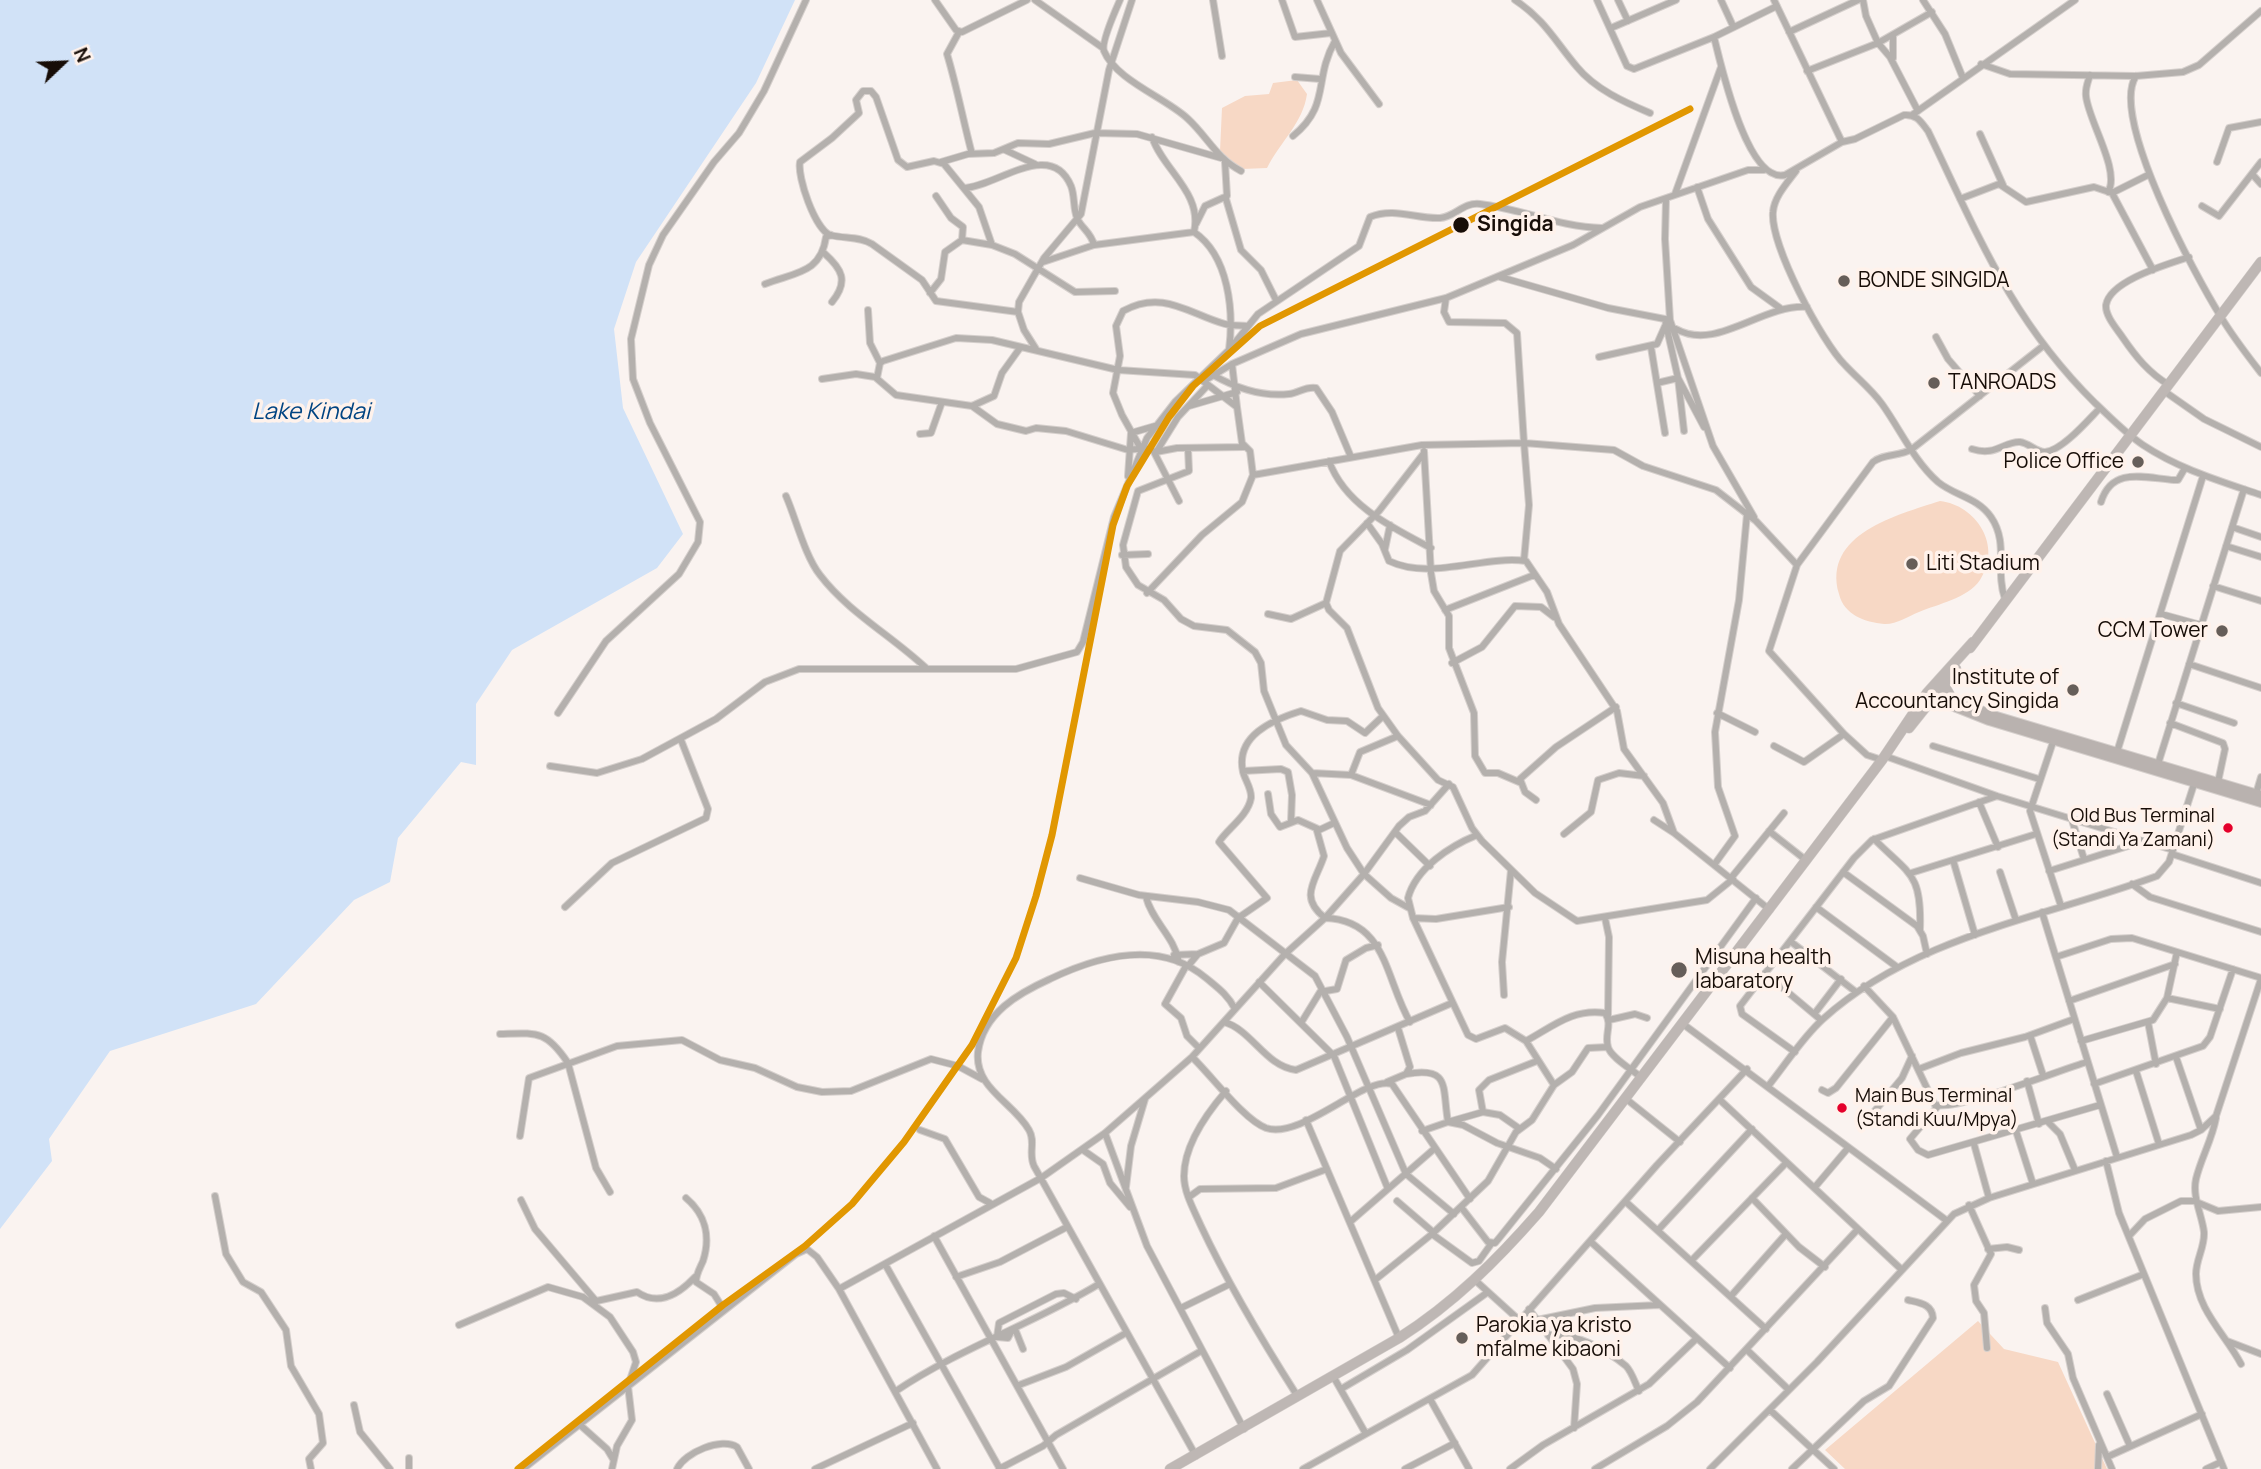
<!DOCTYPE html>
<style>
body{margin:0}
#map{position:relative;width:2261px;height:1469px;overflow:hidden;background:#faf3f0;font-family:Manrope,sans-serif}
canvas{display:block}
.north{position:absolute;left:28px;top:28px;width:70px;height:70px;-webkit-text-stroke:5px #fff2eb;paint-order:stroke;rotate:67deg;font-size:19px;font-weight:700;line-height:28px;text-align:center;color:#170d07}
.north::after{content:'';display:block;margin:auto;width:24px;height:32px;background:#170d07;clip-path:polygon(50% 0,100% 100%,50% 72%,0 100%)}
</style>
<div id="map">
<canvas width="2261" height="1469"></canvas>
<div class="north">N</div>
</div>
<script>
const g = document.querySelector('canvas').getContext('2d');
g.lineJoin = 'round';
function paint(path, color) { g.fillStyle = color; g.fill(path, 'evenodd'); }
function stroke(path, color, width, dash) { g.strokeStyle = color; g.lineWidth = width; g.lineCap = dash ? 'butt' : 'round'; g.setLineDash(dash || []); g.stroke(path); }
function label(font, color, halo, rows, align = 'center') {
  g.font = font + ' Manrope,sans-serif'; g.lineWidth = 7; g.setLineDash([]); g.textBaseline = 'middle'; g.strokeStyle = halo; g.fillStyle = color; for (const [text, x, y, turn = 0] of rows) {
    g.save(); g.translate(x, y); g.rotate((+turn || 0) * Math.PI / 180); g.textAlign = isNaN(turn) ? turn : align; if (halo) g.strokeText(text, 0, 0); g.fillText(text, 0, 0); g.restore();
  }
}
paint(new Path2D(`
 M1297 80 1307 94C1303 123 1280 142 1267 168L1242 169 1220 151 1222 108 1245 96 1269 94 1273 83Z
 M1940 501C1976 505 2003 546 1980 580 1968 598 1938 604 1919 612 1909 616 1895 625 1884 624 1865 622 1844 615 1839 594 1822 534 1897 515 1940 501Z
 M1978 1321 2004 1349 2058 1362 2107 1469H1845L1825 1450Z`), '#f7d8c5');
paint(new Path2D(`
 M0 0H795L756 83 636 262 614 329 623 408 683 534 657 568 512 650 476 704V765L461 762 398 838 390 882 354 900 256 1004 110 1051 49 1139 52 1161 0 1229Z`), '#d1e2f7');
const minor = new Path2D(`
 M935 0 956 30 962 32 1027 0
 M1035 0 1103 48
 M1120 0C1116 9 1101 43 1104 51 1116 80 1164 97 1187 118 1207 136 1216 158 1241 171
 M1213 0 1222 56
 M1282 0 1295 37 1331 33
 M1317 0 1341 53 1379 104
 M1515 0C1545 20 1555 41 1577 67 1595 89 1624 102 1650 113
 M1597 0 1627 66 1634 69 1714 37 1777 6
 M1618 0 1628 21
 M1721 0 1733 26
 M1774 0 1842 142 1855 139 1904 115C1917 114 1921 122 1928 131 1978 235 2011 320 2095 403 2110 417 2125 433 2143 445 2179 469 2220 481 2261 495
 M1863 0 1866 16 1878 43 1932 12
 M1923 0 1945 34 1963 78
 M1611 28 1676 0
 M959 32 947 54C957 87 963 120 972 154
 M1789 32 1858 0
 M1714 37C1721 65 1747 184 1785 175L1842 142
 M1893 58V36
 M1981 64 2010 74 2136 76 2183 72 2199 65 2261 11
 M1807 71 1878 43 1890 57 1918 111
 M2090 75C2088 82 2085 88 2086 96 2088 120 2121 171 2108 192
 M2136 76C2109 117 2196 277 2221 317 2233 337 2247 355 2261 373
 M1295 77 1320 79
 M1912 115 2075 0
 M1980 134 2003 185
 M1293 136C1331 105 1313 80 1335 41
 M1152 137C1163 170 1203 193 1194 232 1229 256 1234 311 1229 350
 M1005 150 1035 164
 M941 162 968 154 994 153 1018 143 1049 144 1095 133 1137 134 1221 158
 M2217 162 2229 128 2261 122
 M1796 171C1787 183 1774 197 1773 212 1770 245 1822 342 1845 365 1858 379 1871 389 1882 404 1900 429 1914 461 1938 482 1955 496 1977 497 1991 517 2009 543 1995 571 2005 599
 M2252 174 2261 184
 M1697 187 1708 219 1751 287 1780 308
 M964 188C996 187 1051 138 1071 186 1075 196 1073 208 1077 218 1081 228 1091 232 1094 245
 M2112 193 2153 270
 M1675 194 1721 67
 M936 196 951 218 963 227 962 240 992 245
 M1226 199 1241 250 1261 270 1276 300
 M1666 199 1665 239 1670 320 1713 446 1754 517
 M1960 199 1999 184 2026 202 2094 187 2112 193 2148 175
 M2202 206 2219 216 2261 162
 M1196 224 1205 206 1227 196 1225 162
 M824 253C842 269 849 281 832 302
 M1043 262 1094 245 1194 232
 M1500 277 1608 308 1670 320
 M765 284C796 272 821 273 826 237L831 235
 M930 293 941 279 945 252 962 240
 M1446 298 1444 312 1449 322 1505 323 1517 333 1524 443 1614 450 1643 466 1716 490 1756 521 1797 565
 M868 310 870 343 880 363
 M1018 312 936 301 922 280 872 244C859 236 845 239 830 235 815 229 797 177 800 162L832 138 859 113 856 100 863 91H871L876 97 898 160 907 167 934 161 944 164 979 207 992 245 1015 254 1075 292 1115 291
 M1665 320 1678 378 1684 431
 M1676 329C1717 352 1761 304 1807 307
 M1936 337 1948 359 1980 396
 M1651 347 1665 433
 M1036 349 1024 330 1018 312 1019 302 1044 258 1081 214 1109 70 1132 0
 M1599 357 1657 344 1665 326
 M1232 364 1237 407
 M1213 375C1236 388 1262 397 1289 394 1298 393 1306 386 1316 388L1332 412 1351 457
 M877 378 880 363 883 361 956 338 992 340 1118 370 1195 375 1237 407 1242 443 1250 451 1253 475
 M822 379 856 374 875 377 896 395 972 406 997 424 1026 431 1036 428 1066 431 1128 450 1145 448 1156 452 1177 448 1244 447
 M1204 381 1232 364 1301 334 1446 298 1573 245 1640 207 1748 170H1764
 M1657 383 1678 378 1704 427
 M2169 385C2149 373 2136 357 2123 338 2117 329 2105 316 2106 305 2110 280 2169 264 2189 257
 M2164 391 2204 419 2261 447
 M972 406 994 396 1002 373 1020 348
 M1189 406 1237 392
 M920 434 931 433 942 402
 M1188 448 1189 471 1138 491 1123 545 1126 567 1138 585 1164 600 1181 619 1194 626 1227 630 1255 652 1261 663 1264 691 1286 745 1312 773 1347 848 1364 874 1391 898 1409 908
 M1141 449 1122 415 1113 393 1120 356 1116 326 1123 311C1163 289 1189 314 1225 324 1232 326 1240 325 1248 326
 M1972 449C1996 457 2004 441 2020 442 2029 443 2036 452 2045 452 2062 451 2089 419 2100 408
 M1424 451 1431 573 1434 591 1449 616V648L1474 713 1475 756 1485 773H1498L1519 782
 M1424 453 1379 511 1340 551 1326 603 1329 610 1347 628 1378 708 1398 736 1438 780 1453 787 1472 828 1482 841 1535 893 1577 921 1707 900 1733 879
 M1329 461C1345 505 1391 527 1431 548
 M1128 476 1131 433 1155 426
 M786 496C796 519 805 556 820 575 848 612 892 636 926 668
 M1179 501 1155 454 1178 417 1208 385
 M2101 502C2112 466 2145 478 2174 480H2178L2185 468
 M1367 523 1382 544 1389 561C1431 581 1483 555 1526 561L1547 592 1559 624 1617 711 1624 749 1663 803 1674 833 1770 910
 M2232 527 2261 537
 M2226 546 2261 557
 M1385 549 1390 525
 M1122 555 1148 554
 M2213 586 2261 601
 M1147 593 1202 535 1242 502 1253 475 1422 445 1524 443 1529 505 1524 560
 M1445 610 1534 575
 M1268 614 1291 619 1326 603
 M2161 614 2201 625
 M1452 663 1482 647 1515 606 1541 607 1554 617
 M2189 664 2261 688
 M2176 703 2234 723
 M558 713 606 641 679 574 698 542 700 522 650 423 633 379 631 339 649 265 663 235 714 162 739 133 764 91 806 0
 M1717 713 1755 732
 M2170 723 2223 743 2225 749 2218 782
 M2054 739 2030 811 2061 906
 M1774 746 1804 762 1844 734
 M1933 746 2039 779
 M2117 752 2203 476
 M1885 756 1997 796 2173 850
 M1882 760 1867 755 1844 734 1769 651 1797 565 1873 462C1884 453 1899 457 1912 449L2043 346
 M2158 764 2244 489
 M550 766 597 773 642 759 716 719 765 682 799 669H1016L1077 652 1083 642 1114 517 1147 438 1175 402 1229 350 1258 314 1359 246 1370 217C1394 207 1416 219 1440 218 1455 217 1463 202 1480 204 1522 209 1559 227 1602 228
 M1243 771 1281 769 1288 772 1292 795 1291 822
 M1312 773 1351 775 1431 805
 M1351 775 1360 752 1398 736
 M1268 794 1271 814 1280 827 1298 820 1318 829
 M2256 794 2261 777
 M1536 800 1525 792 1520 779 1556 747 1616 707
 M1979 802 1998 847
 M1654 820 1674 833
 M2072 820 2084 859
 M1334 823 1317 831 1324 856C1316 881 1298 897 1325 918 1387 920 1385 979 1410 1022
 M1769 831 1807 861
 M1395 832 1430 866
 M1564 834 1591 812 1598 780 1619 773 1644 776
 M1477 835C1450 846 1416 868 1408 898L1413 918 1468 1035 1476 1039 1505 1028 1526 1041C1552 1027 1573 1008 1605 1013 1613 1025 1604 1034 1608 1047 1611 1058 1633 1070 1642 1078
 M1874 839C1910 875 1922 873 1920 930
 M2172 854 2261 883
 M1953 860 1975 935
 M1714 865 1735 836 1718 787 1715 732 1739 600 1747 514
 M2049 871 2144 841
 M1843 872 1917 926 1923 936 1927 954
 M2000 872 2016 920
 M1911 873 2036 834
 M1080 878 1139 895 1198 902 1229 910 1315 976 1347 1037 1406 1174 1454 1214
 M1731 878 1784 813
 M2132 884 2150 897 2261 932
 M1146 897C1152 921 1174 936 1179 962
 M565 907 612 863 706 818 708 809 681 740
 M1816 907 1897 967
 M2042 912 2117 1157
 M1413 918 1436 919 1509 907
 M1605 918 1609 937 1608 1015
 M1790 941 1856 992
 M1174 955 1198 954
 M2056 957 2111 939 2132 938 2261 978
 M1186 966 1165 1004 1181 1018 1187 1036 1199 1048
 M1188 966 1198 954 1224 943 1238 918 1267 898 1219 842C1227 829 1248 816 1251 798 1252 789 1245 780 1243 772 1235 736 1272 720 1301 711L1327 720 1347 721 1365 733 1383 716
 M1765 973 1821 1020
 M1259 982 1334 1056 1388 1189
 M1864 986 1893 1017 1935 1105C1960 1110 2057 1071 2087 1062
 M1504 995 1502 962 1511 870
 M2167 998 2220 1009
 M2069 1001 2175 964
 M1815 1013 1841 979
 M1609 1020 1635 1014 1647 1018
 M1224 1022C1252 1030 1265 1066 1296 1070L1452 1003
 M2148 1022 2156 1064
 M1301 1023 1320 992 1337 989 1346 960 1366 948 1378 945
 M1683 1024 1946 1220
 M500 1034C537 1033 546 1030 568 1063L596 1168 610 1192
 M2030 1035 2043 1075
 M1526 1041 1554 1085
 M2081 1041 2153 1020 2167 998 2177 952
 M1795 1052 1742 1014 1740 1006 1854 858 1872 840 1997 796
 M1192 1057C1211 1075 1244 1120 1266 1128 1302 1140 1365 1075 1392 1084L1470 1199
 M2176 1057 2201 1130
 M1919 1069 1961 1053 2025 1037 2074 1019
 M2136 1071 2159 1144
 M1406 1074C1451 1066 1442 1087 1448 1122L1483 1112
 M2027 1081 2039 1124
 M1387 1082 1406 1074 1410 1067 1398 1028
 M2094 1084 2203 1046 2210 1037 2233 969
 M1769 1085C1786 1064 1802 1038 1823 1019 1915 936 2043 918 2157 876L2169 862 2195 781
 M1822 1090 1828 1093 1836 1088 1893 1017
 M1226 1091C1207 1113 1184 1145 1184 1176 1184 1193 1194 1210 1201 1226 1229 1286 1263 1342 1298 1397
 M1625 1098 1680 1142
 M1720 1100 1901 1269
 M1938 1106 1910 1139 1918 1150 1928 1155 2100 1105
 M1873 1113 1902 1078 1912 1056
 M2216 1118C2212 1140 2201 1158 2196 1179 2192 1197 2202 1215 2204 1232 2205 1247 2196 1259 2196 1274 2196 1309 2226 1335 2241 1364
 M1306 1120 1399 1338
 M2047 1121 2060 1134 2075 1170
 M1520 1129 1500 1115 1483 1112 1479 1090 1489 1080 1537 1061
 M920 1130 945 1139 979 1197 990 1203
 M1422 1131 1448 1122 1463 1125 1497 1143 1540 1158 1556 1169
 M2016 1131 2033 1184
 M1105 1133 1147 1246 1244 1429
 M520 1136 529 1078 617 1046 682 1040 720 1060 755 1068 797 1087 822 1092 851 1091 931 1059 958 1066 982 1079
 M1974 1144 1989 1198
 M1083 1150 1103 1164 1110 1183 1130 1207
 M2106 1161 2119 1213 2224 1469
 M1126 1187 1131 1146 1145 1099
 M1815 1187 1848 1148
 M215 1196 226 1254 243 1282 261 1292 286 1330 291 1366 319 1414 323 1443 309 1459 311 1469
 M1189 1197 1200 1189 1276 1188 1327 1169
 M686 1198C705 1214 711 1236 703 1261 700 1268 696 1274 696 1282L714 1294 724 1310
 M1752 1198 1799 1247 1825 1267
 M521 1200 535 1229 596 1301
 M1397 1201 1433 1232
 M1626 1202 1766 1329
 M1969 1205 1991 1254 1974 1285 1976 1301 1984 1313 1987 1348
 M1461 1207 1488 1242 1495 1243 1500 1237 1598 1115 1756 898
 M1350 1222 1434 1149
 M1659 1229 1752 1129
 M1432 1234 1472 1263 1479 1261 1491 1244
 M934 1236 1063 1469
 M2129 1236 2145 1219 2181 1201H2194L2218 1211 2261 1207
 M1591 1242 1730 1368
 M1988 1249 2007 1247 2019 1250
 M1693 1259 1786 1163
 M885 1264 1000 1469
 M956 1277 1000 1262 1067 1227
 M1375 1280 1432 1234 1488 1181 1516 1132 1532 1120 1554 1085 1572 1072 1588 1048 1608 1047
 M1476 1281 1519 1320
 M839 1289 1041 1178 1105 1133 1192 1057 1285 954 1325 918 1364 874 1399 826 1409 817 1425 811 1449 784
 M1731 1296 1785 1235
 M2078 1300 2144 1274
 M592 1302 637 1292C659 1307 679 1294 695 1277
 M1181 1308 1230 1284
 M2045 1308 2047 1323 2068 1354 2073 1378 2112 1469
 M1529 1309 1573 1369 1577 1384 1574 1428
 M1537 1320 1595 1308 1659 1305
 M459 1325 548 1287 583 1297 610 1317 633 1352 636 1362 628 1386 632 1420 617 1446 612 1469
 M1015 1329 1023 1349
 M1012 1330 1008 1338 997 1337 999 1323 1056 1294 1064 1293 1076 1299
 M1548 1335C1572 1331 1607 1350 1626 1366 1632 1372 1635 1383 1639 1391
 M2227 1341 2261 1354
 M1747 1350 1789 1390
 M1333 1376 1366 1434
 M1019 1385 1066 1367 1126 1333
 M1341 1389 1407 1350 1488 1292
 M896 1391C960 1348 1033 1324 1099 1284
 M2107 1394 2130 1446
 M1430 1399 1469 1469
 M354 1405 360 1432 390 1469
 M1770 1410 1834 1469
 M579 1424 607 1449 613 1459
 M1196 1456 1034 1166C1028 1153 1036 1142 1029 1130 1014 1103 974 1088 978 1052 983 1013 1019 993 1050 979 1100 955 1160 939 1206 978 1218 988 1228 995 1235 1009
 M2107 1457 2202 1414
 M409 1458V1469
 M523 1469 796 1254 807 1249 817 1257 839 1289 937 1469
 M677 1469C685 1452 722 1437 737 1447L749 1469
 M815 1469 913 1423
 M999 1469 1043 1446 1056 1435 1201 1351
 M1303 1469 1472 1375 1657 1165 1747 1069
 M1405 1469 1455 1443
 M1510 1469 1543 1445 1649 1384 1697 1338
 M1595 1469 1667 1426 1697 1402 1858 1229
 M1710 1469 1817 1362 1954 1214 1989 1198 2191 1135 2201 1130 2216 1116 2261 979
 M1792 1469 1864 1401 1889 1386 1933 1318C1932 1304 1920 1303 1908 1300
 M2098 1469 2099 1445
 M2206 1469 2221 1462`);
const major = new Path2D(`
 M1934 689 1990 714 2261 795
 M1934 699 1989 721 2261 803`);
const highway = new Path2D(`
 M1970 648 2261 262
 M1944 685 1952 699
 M1909 728 1956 669
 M1170 1469 1399 1338C1454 1303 1497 1260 1539 1212L1882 760 1927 693 1973 642`);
stroke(minor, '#d5cfcc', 8);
stroke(major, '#d5cfcc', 10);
stroke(highway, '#d5cfcc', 11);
stroke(minor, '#b4b0ad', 6);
stroke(major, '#b9b2af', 8);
stroke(highway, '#beb7b4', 10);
stroke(new Path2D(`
 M518 1469 723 1305 805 1246 852 1204 904 1142 972 1045 1016 958 1036 896 1052 835 1113 525 1127 486 1169 417 1193 386 1260 326 1690 109`), '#e19701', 7);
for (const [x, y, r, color] of [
 [1461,225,9,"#170d07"],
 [1844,281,7,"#665e59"],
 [1934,383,7,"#665e59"],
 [2138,462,7,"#665e59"],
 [1912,564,7,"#665e59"],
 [2222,631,7,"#665e59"],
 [2073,690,7,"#665e59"],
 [2228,828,6,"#e4002b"],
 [1679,970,9,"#665e59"],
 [1842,1108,6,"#e4002b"],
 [1462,1338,7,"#665e59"]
]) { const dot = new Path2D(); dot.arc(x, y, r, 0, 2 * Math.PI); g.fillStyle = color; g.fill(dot); stroke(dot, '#fff2eb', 2.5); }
label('19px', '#170d07', '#fff2eb', [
 ["Old Bus Terminal",2215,817],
 ["(Standi Ya Zamani)",2215,841],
 ["Main Bus Terminal",1855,1097,"left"],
 ["(Standi Kuu/Mpya)",1855,1121,"left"]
], 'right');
label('bold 21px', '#170d07', '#fff2eb', [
 ["Singida",1477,225]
], 'left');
label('21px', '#170d07', '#fff2eb', [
 ["BONDE SINGIDA",1858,281],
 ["TANROADS",1948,383],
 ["Police Office",2124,462,"right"],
 ["Liti Stadium",1926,564],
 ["CCM Tower",2208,631,"right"],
 ["Institute of",2059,678,"right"],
 ["Accountancy Singida",2059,702,"right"],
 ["Misuna health",1695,958],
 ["labaratory",1695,982],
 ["Parokia ya kristo",1476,1326],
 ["mfalme kibaoni",1476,1350]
], 'left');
label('italic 23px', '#014482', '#fff2eb', [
 ["Lake Kindai",311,413]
]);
</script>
